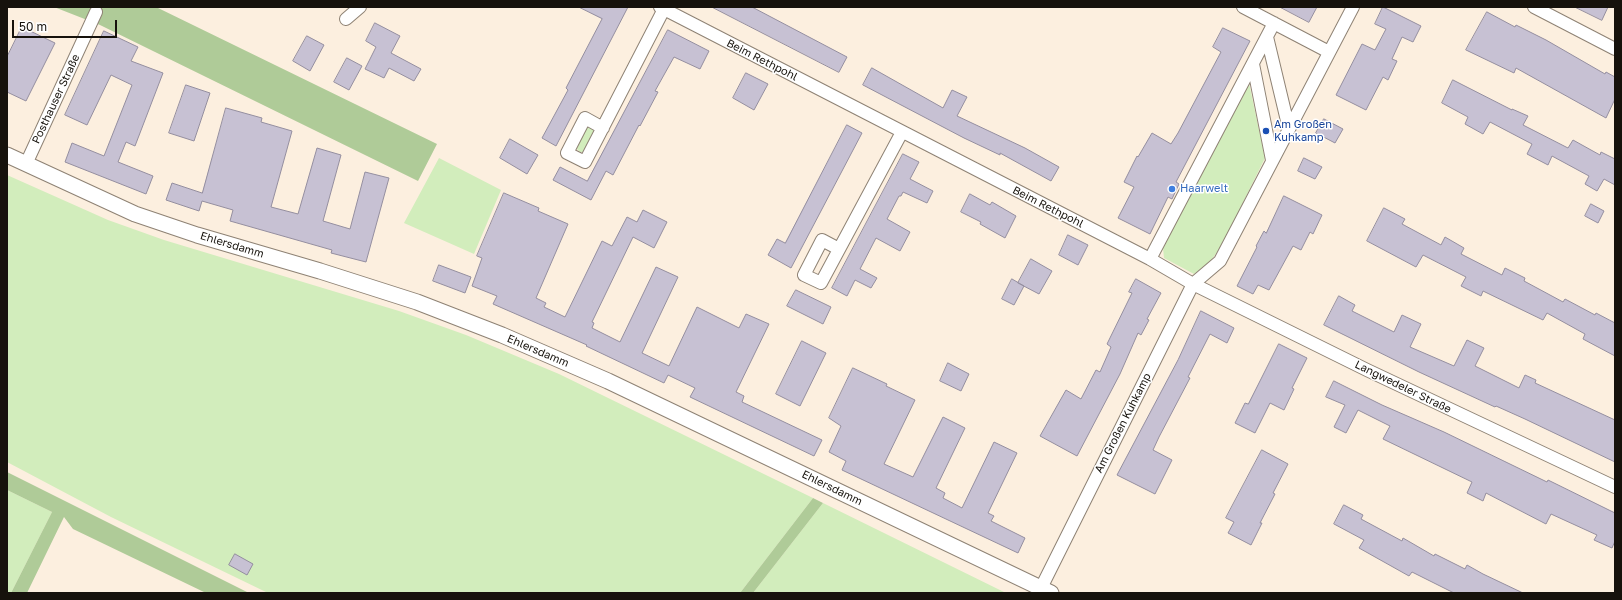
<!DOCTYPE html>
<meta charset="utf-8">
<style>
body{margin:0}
#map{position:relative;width:1622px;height:600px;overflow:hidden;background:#fcefdf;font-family:"Golos Text",sans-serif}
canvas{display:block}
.frame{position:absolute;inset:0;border:8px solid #16120c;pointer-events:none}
.scale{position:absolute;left:12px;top:20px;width:105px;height:18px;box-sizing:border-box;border:2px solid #16120c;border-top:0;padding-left:5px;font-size:12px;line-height:14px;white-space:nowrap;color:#16120c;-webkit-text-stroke:3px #fff;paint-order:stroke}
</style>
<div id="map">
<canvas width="1622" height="600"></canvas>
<div class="frame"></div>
<div class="scale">50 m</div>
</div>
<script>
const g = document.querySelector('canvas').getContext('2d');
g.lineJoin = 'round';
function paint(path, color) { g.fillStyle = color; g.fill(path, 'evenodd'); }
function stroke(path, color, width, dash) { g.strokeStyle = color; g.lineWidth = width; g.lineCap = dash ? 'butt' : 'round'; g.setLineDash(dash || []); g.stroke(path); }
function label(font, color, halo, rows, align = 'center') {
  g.font = font + ' "Golos Text",sans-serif'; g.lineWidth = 3; g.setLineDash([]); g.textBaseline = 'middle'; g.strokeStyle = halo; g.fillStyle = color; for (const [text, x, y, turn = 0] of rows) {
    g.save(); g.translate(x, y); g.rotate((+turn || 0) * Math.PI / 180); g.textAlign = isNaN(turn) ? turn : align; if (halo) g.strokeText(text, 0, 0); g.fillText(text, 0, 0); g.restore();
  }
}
paint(new Path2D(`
 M1249 83 1265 158 1222 245 1210 262 1194 274 1164 258 1163 248Z
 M590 127 595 132 585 152H580L576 148 586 128Z
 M439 158 501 190 474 254 404 223Z
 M7 175 108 220 164 240 399 311 466 335 559 374 813 498 740 593H268L111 517 7 462Z
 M7 490 52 512 11 593H7Z
 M823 503 1006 593H753Z`), '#d2edbc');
paint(new Path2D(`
 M54 7H156L437 144 418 181 100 25Z
 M7 472 249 593H206L73 529 64 517 27 593H11L52 512 7 490Z
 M813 498 823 503 753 593H740Z`), '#afcb98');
const building = new Path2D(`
 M579 7H628L556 146 542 138 568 90 566 88 602 19Z
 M712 7H752L847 57 839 72Z
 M1280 7H1317L1309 22Z
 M1383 7 1421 26 1413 42 1402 37 1392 59 1397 61 1388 80 1383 77 1366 110 1336 95 1362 44 1375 50 1386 29 1375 24Z
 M1575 7H1608L1602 20Z
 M1487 12 1515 27 1516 25 1546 40 1605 74 1606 72 1615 77V99L1606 118 1516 68 1514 73 1466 50Z
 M375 23 400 36 391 53 421 69 414 81 389 68 384 78 365 69 376 47 366 41Z
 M22 27 55 43 26 101 7 92V57Z
 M1223 28 1250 41 1176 182 1179 184 1172 199 1168 197 1150 234 1118 218 1134 187 1124 182 1137 156 1138 157 1152 133 1171 144 1178 133 1221 52 1213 47Z
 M668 30 709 51 700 69 674 57 655 91 658 92 640 126 639 125 613 175 606 171 591 200 553 180 560 167 587 181Z
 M104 31 138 47 131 61 163 73 135 146 126 142 118 162 153 176 146 194 65 162 72 143 104 156 132 85 111 75 87 125 65 115Z
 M307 36 324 45 310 71 293 61Z
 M347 58 362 66 349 90 334 82Z
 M872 68 943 108 952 90 967 97 957 116 1025 148 1059 167 1051 181 1000 153V155L964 138 863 85Z
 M746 73 768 84 754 110 733 98Z
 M1453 80 1512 110V109L1528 116 1523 125 1568 148 1573 140 1600 155 1601 152 1615 159V185L1604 179 1597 191 1585 184 1589 176 1552 156 1548 165 1527 154 1532 144 1490 122 1483 134 1465 124 1468 117 1442 103Z
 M186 85 210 93 194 141 169 133Z
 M226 108 262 118 261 122 292 131 271 207 298 214 317 148 341 155 323 221 350 229 365 172 389 178 366 262 331 253 332 250 230 221 233 210 202 201 199 211 166 200 172 183 202 193Z
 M1324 119 1343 129 1335 143 1316 133Z
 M847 125 862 133 791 268 768 255 777 239 785 243Z
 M510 139 538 155 527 174 500 158Z
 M903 154 919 162 910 179 933 191 927 203 903 192 901 196H899L887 219 910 232 900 251 876 238 860 269 877 278 871 288 855 280 847 296 832 288Z
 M1304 158 1322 167 1315 179 1298 171Z
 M504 193 539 208 538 211 568 224 536 298 546 303 544 307 565 317 602 241 612 246 627 217 637 222 643 210 667 222 654 248 633 237 592 322 594 323 592 328 620 342 656 267 678 277 642 353 669 366 697 307 739 328 746 314 769 324 736 392 744 396 742 402 822 440 814 456 690 397 695 388 668 375 664 383 586 346 587 345 493 304 497 296 472 286 482 258 477 256Z
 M970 194 990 205 992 202 1016 216 1005 238 980 224 981 222 961 212Z
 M1284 196 1322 215 1313 234 1310 232 1301 250 1293 246 1269 290 1258 285 1253 294 1237 286 1257 247 1256 246 1264 231 1266 233Z
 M1591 204 1604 211 1598 223 1585 216Z
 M1384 208 1405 219 1402 224 1441 245 1445 237 1464 248 1461 254 1502 275 1505 268 1525 278 1524 281 1563 302 1565 299 1595 315 1596 313 1615 323V356L1583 339 1585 334 1547 313 1543 320 1483 291 1481 296 1461 286 1466 277 1423 255 1416 267 1367 241Z
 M1068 235 1088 245 1078 265 1059 255Z
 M1031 259 1052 271 1039 294 1018 283Z
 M439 265 471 277 465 293 433 281Z
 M1012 279 1024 286 1014 305 1002 299Z
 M1136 279 1161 293 1147 319 1149 320 1141 335 1138 333 1120 374 1077 456 1040 436 1066 390 1081 399 1096 370 1100 372 1111 347 1107 344 1132 293 1129 292Z
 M796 290 831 307 823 324 787 306Z
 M1339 296 1355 305 1352 311 1394 332 1402 315 1421 324 1410 347 1454 366 1467 340 1484 348 1475 366 1519 388 1525 375 1536 380 1535 383 1615 420V462L1525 419 1496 406 1495 407 1419 372 1324 325Z
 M1201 311 1234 328 1227 343 1210 334 1188 377 1190 378 1159 437 1153 450 1172 460 1155 494 1117 475 1178 360Z
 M802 341 826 353 800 406 776 394Z
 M1279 344 1307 358 1292 388 1294 389 1284 410 1270 403 1255 433 1235 423 1245 403 1248 404Z
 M948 363 969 374 961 391 940 381Z
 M853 368 887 384 886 386 915 400 884 464 913 477 943 417 965 428 936 488 945 493 943 498 962 508 994 442 1017 453 988 513 994 516 991 521 1025 538 1018 553 842 470 846 461 829 452 841 426 829 418Z
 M1334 381 1382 405 1444 432 1547 482 1548 480 1615 513V541L1612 548 1594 540 1597 535 1551 514 1546 524 1486 493 1483 501 1467 493 1472 482 1383 439 1390 426 1358 410 1346 433 1334 427 1345 405 1326 397Z
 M1262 450 1288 464 1273 493 1275 494 1260 523H1262L1251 545 1228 533 1234 522 1226 518Z
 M1344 505 1363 515 1361 519 1402 541 1403 538 1434 556 1435 554 1465 569 1467 565 1483 574 1523 593H1454L1412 572 1409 576 1359 548 1364 540 1334 524Z
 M235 554 253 564 247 575 229 565Z`);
paint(building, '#c7c1d3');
stroke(building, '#948e9f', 1);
const minor = new Path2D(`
 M660 7 1150 259 1193 284 1367 370 1615 487
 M1243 7 1329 52
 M1534 7 1615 49
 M346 19 360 7
 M1267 37 1289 129
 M1253 64 1272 160
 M603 128 585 118 567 153 585 162 664 9
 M26 164 96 12
 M839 249 822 240 804 275 821 283 902 132
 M1150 259 1274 23
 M1041 588 1193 284 1220 261 1353 7`);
const tertiary = new Path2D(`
 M7 155 135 214 197 235 320 271 417 302 502 335 608 381 1051 593`);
stroke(minor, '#8e8274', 14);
stroke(tertiary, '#8e8274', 17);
stroke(minor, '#fff', 12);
stroke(tertiary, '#fff', 15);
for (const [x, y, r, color] of [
 [1266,131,4,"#1a4fb4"],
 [1172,189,4,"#3f7fe0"]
]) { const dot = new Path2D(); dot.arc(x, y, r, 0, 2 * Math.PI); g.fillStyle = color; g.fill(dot); stroke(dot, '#fff', 1.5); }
label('11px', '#16120c', '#fff', [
 ["Beim Rethpohl",762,60,27],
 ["Posthauser Straße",56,99,-65],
 ["Beim Rethpohl",1048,207,27],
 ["Ehlersdamm",232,245,17],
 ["Ehlersdamm",538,351,23],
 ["Langwedeler Straße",1403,387,26],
 ["Am Großen Kuhkamp",1123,423,-63],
 ["Ehlersdamm",832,488,26]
]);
label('11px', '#164399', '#fff', [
 ["Am Großen",1274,125],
 ["Kuhkamp",1274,138]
], 'left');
label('11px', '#366cbe', '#fff', [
 ["Haarwelt",1180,189]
], 'left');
</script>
